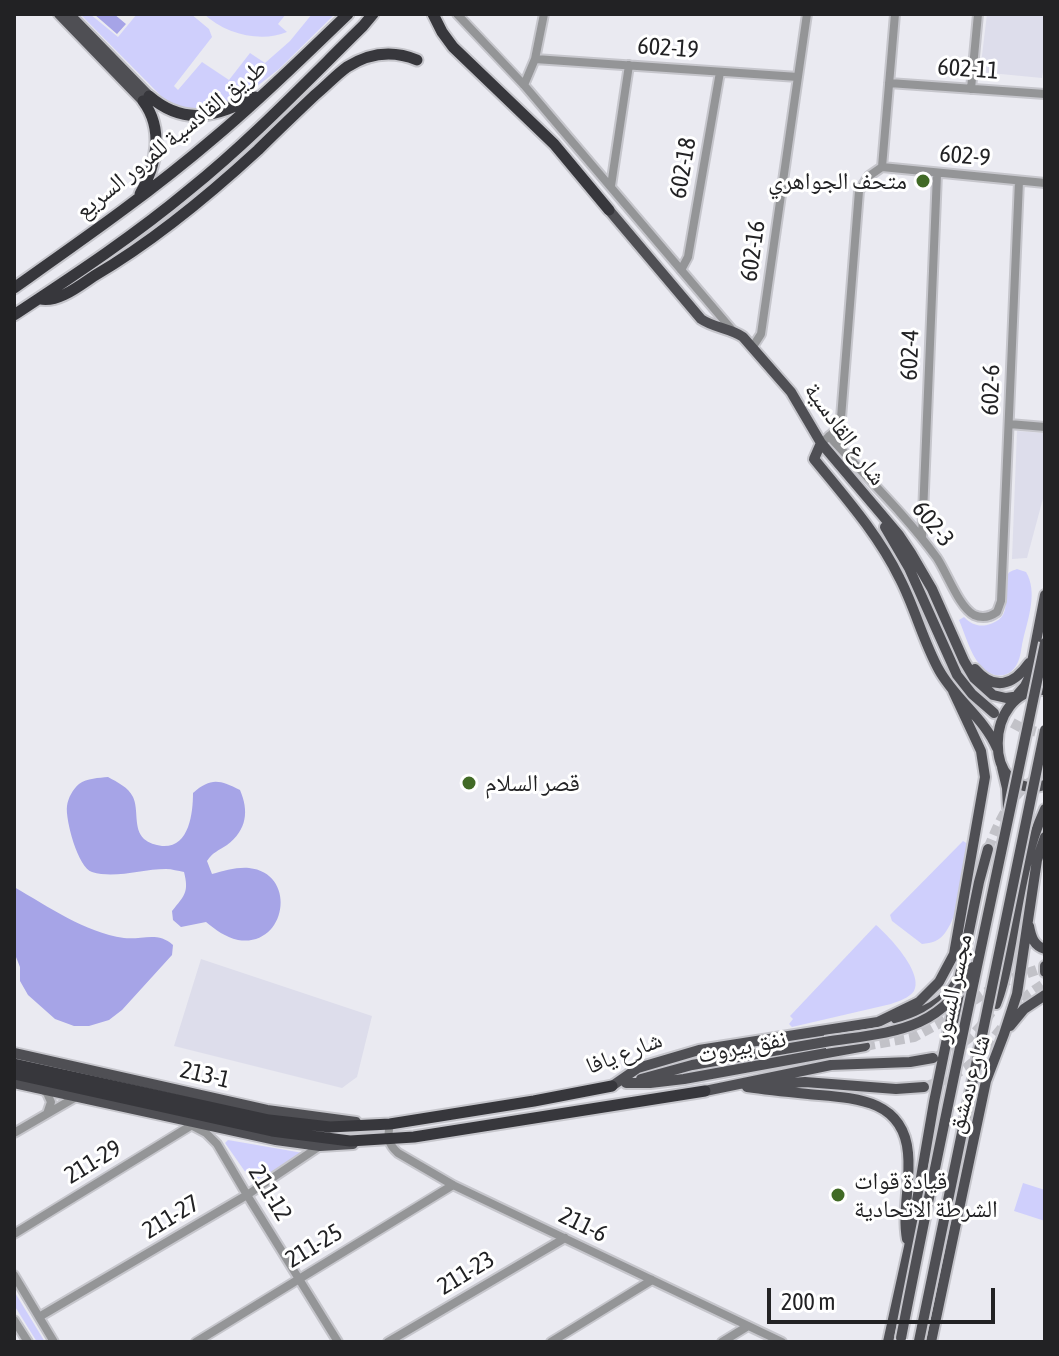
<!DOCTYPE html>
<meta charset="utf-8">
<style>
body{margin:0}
#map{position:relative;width:1059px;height:1356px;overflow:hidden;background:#eaeaf1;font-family:"Asap Condensed",sans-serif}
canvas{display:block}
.frame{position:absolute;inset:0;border:16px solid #222224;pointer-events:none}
.scale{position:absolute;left:767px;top:1288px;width:228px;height:36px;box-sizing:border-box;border:4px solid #222224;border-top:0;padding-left:10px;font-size:24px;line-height:28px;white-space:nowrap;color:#222224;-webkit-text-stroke:6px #fff;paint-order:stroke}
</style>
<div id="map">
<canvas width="1059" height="1356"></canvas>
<div class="frame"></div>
<div class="scale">200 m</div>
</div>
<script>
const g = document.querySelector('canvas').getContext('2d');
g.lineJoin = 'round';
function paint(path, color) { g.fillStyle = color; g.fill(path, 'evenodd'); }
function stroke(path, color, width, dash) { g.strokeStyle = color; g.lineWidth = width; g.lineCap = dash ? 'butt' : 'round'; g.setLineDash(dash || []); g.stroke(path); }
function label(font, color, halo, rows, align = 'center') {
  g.font = font + ' "Asap Condensed","Noto Naskh Arabic",sans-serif'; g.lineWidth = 6; g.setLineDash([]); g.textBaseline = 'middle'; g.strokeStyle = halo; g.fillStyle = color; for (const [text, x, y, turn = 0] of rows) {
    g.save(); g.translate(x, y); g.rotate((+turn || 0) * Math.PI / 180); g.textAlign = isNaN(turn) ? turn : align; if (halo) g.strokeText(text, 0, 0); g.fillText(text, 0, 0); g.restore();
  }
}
paint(new Path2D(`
 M987 14H1045V60L1042 78 980 72Z
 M1017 431 1045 433V491L1027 558 1012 559Z
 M201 959 372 1016 357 1077 342 1088 174 1046Z`), '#ddddeb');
paint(new Path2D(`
 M80 14H90L118 37 137 14H191L209 29 212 37 174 86 178 90 202 62 229 80 250 53 265 63 290 41 312 14H335L279 69 242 98 223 108 195 111 168 103Z
 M204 14H286L278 24 287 32C261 43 225 34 204 14Z
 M1017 569 1026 572C1038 592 1028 619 1023 640 1021 648 1021 657 1017 664 1009 680 990 678 980 665 970 653 965 634 959 620L964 617C971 624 978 627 987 625 1016 618 1001 594 1007 576 1009 571 1012 571 1017 569Z
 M963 841 968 844C963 870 961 912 945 933 939 941 932 943 922 944L892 921 890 915Z
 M876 925C889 936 924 973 914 991 909 998 899 1001 891 1004L792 1027 789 1024 793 1019 790 1016Z
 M228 1140 303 1153 263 1179 261 1177 253 1183 225 1143Z
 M1023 1183 1045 1190V1221L1014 1211Z
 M14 1291 45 1342H37L14 1305Z`), '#cfcffc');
paint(new Path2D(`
 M94 14H114L126 24 117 34Z
 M108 777C117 782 128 787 133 797 139 810 133 828 144 839 149 843 155 845 162 846 189 848 193 814 193 793 211 777 220 780 240 790 249 811 247 830 227 845 218 851 213 852 207 861L212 874C224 871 236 867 249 868 298 873 287 948 238 940 225 937 216 930 206 922L181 927 173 920 172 911C185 895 189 892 184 872 178 871 172 869 166 869 142 869 115 879 92 872 78 868 65 819 67 806 68 798 73 789 79 784 87 778 99 778 108 777Z
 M14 887C49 907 84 932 124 938 142 940 158 931 173 945L172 955 122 1010 109 1020 89 1026H74L55 1019 28 995 20 981V967L14 952Z`), '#a6a4e7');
stroke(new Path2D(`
 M999 716 1022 728 1045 734
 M988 849C1002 815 1013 790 1045 772
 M865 1046 914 1037 938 1024 991 989 1011 979 1045 967
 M938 1056C965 1045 981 1030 996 1004
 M924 1087 947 1079 966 1068 977 1059 1029 994 1045 983`), '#c2c2c8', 10, [10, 5]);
const minor = new Path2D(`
 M457 14 524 85 733 331
 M535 59 798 77
 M889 83 1045 94
 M524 85 535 59 544 14
 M971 89 978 14
 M882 167 1045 183
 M882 167 895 14
 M611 186 629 65
 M681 270 688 257 720 72
 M752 348 761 334 807 14
 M1009 424 1045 427
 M829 436C865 476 905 514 937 558 947 573 959 607 974 615 983 619 990 617 997 612L1001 601 1019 181
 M826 439 835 431 841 418 859 191 869 176 882 167
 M922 538 937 174
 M43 1090 47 1093 51 1102 47 1114
 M189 1124 206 1133 217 1144 247 1195 338 1342
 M390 1124C387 1137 388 1144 398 1153L453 1185 782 1342
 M14 1133 76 1097
 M14 1234 192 1125
 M14 1275 54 1342
 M39 1317 247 1195 320 1146
 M14 1320 28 1342
 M196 1342 453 1185
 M388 1342 565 1238
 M551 1342 652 1280
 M722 1342 748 1326`);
const major = new Path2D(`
 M59 14 143 101
 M69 14 149 96
 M609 210 701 319C714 328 730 328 743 337L791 392 821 443 899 535 911 553 932 589 964 661 974 678 993 695 1006 698 1020 696
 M821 443 814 459C845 497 878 534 900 579 915 608 923 641 939 670 955 699 984 718 997 748
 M885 527 909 568 957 675 972 694 994 713
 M975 669C994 691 1013 686 1029 663
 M1045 690C983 687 981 803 1045 785
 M1018 694 1025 686 1029 678 1045 595
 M1002 767 1007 788 1008 808
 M1029 926C1031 937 1034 946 1045 949
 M1045 966V972
 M996 1004C1004 985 1007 964 1011 943 1019 898 1025 852 1045 809
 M957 1018 971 976
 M896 1019C923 1014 944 1004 958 980
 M1010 1026 1024 1009 1045 995
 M14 1053 267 1110 356 1122
 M641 1079 692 1065 825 1042
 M14 1083 276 1140 320 1146 353 1144
 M626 1083H650L684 1079 865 1046
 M763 1085 805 1082 896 1089 924 1087
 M612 1086 638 1068 699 1050 878 1022 919 1002 939 982 954 954 985 777 981 751 953 691
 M747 1087C768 1090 788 1092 808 1094 851 1098 903 1097 908 1153 911 1182 902 1211 907 1239
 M705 1091 831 1065 910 1062 933 1058
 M888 1342 909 1247 934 1102 979 882 988 849
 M931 1342 986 1081 1004 1034 1017 994 1037 860 1045 837`);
const highway = new Path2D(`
 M433 14 442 32 453 47 554 144 609 210
 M149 96C185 127 216 116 255 97
 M140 194C157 165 164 129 143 101
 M14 288C82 240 151 192 214 138 261 99 304 56 348 14
 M40 299C58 303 79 286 94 276 154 241 207 197 258 150 277 131 296 113 315 95 326 86 336 75 347 67 369 53 393 50 417 60
 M14 315C73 276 134 236 189 190 251 140 306 82 363 26L373 14
 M14 1064 269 1120 330 1127 390 1124 534 1101 612 1086
 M14 1074 272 1131 350 1141 414 1137 705 1091`);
stroke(minor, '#c6c6cc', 12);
stroke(major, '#c6c6cc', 14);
stroke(highway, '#c6c6cc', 15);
stroke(minor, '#949597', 8);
stroke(major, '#4f4f54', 10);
stroke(highway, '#37373c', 11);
const majorBridge = new Path2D(`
 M825 1042C889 1032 941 1033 973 967
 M901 1338C946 1106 997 875 1045 643
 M919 1341 1045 730`);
stroke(majorBridge, '#c6c6cc', 14, []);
stroke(majorBridge, '#4f4f54', 10);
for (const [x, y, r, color] of [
 [923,181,8,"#416a26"],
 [469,783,8,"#416a26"],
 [838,1195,8,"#416a26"]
]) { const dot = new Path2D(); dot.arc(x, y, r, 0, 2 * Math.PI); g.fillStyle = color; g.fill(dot); stroke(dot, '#fff', 3); }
label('24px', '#222224', '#fff', [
 ["602-19",668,48,4],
 ["602-11",968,69,4],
 ["طريق القادسية للمرور السريع",171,139,-39],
 ["602-9",965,156,5],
 ["602-18",683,168,-80],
 ["602-16",753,251,-82],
 ["602-4",910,355,-88],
 ["602-6",991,390,-88],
 ["شارع القادسية",845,434,54],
 ["602-3",933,524,51],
 ["مجسر النسور",953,988,-78],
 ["نفق بيروت",742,1047,-11],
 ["شارع يافا",624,1053,-21],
 ["213-1",205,1075,13],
 ["شارع دمشق",969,1084,-74],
 ["211-29",93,1162,-31],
 ["211-12",270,1193,59],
 ["211-27",171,1217,-31],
 ["211-6",583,1225,26],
 ["211-25",314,1246,-31],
 ["211-23",466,1273,-31]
]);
label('24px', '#222224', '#fff', [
 ["متحف الجواهري",907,181,"right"],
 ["قصر السلام",485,783],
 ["قيادة قوات",854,1181],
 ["الشرطة الاتحادية",854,1209]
], 'left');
</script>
